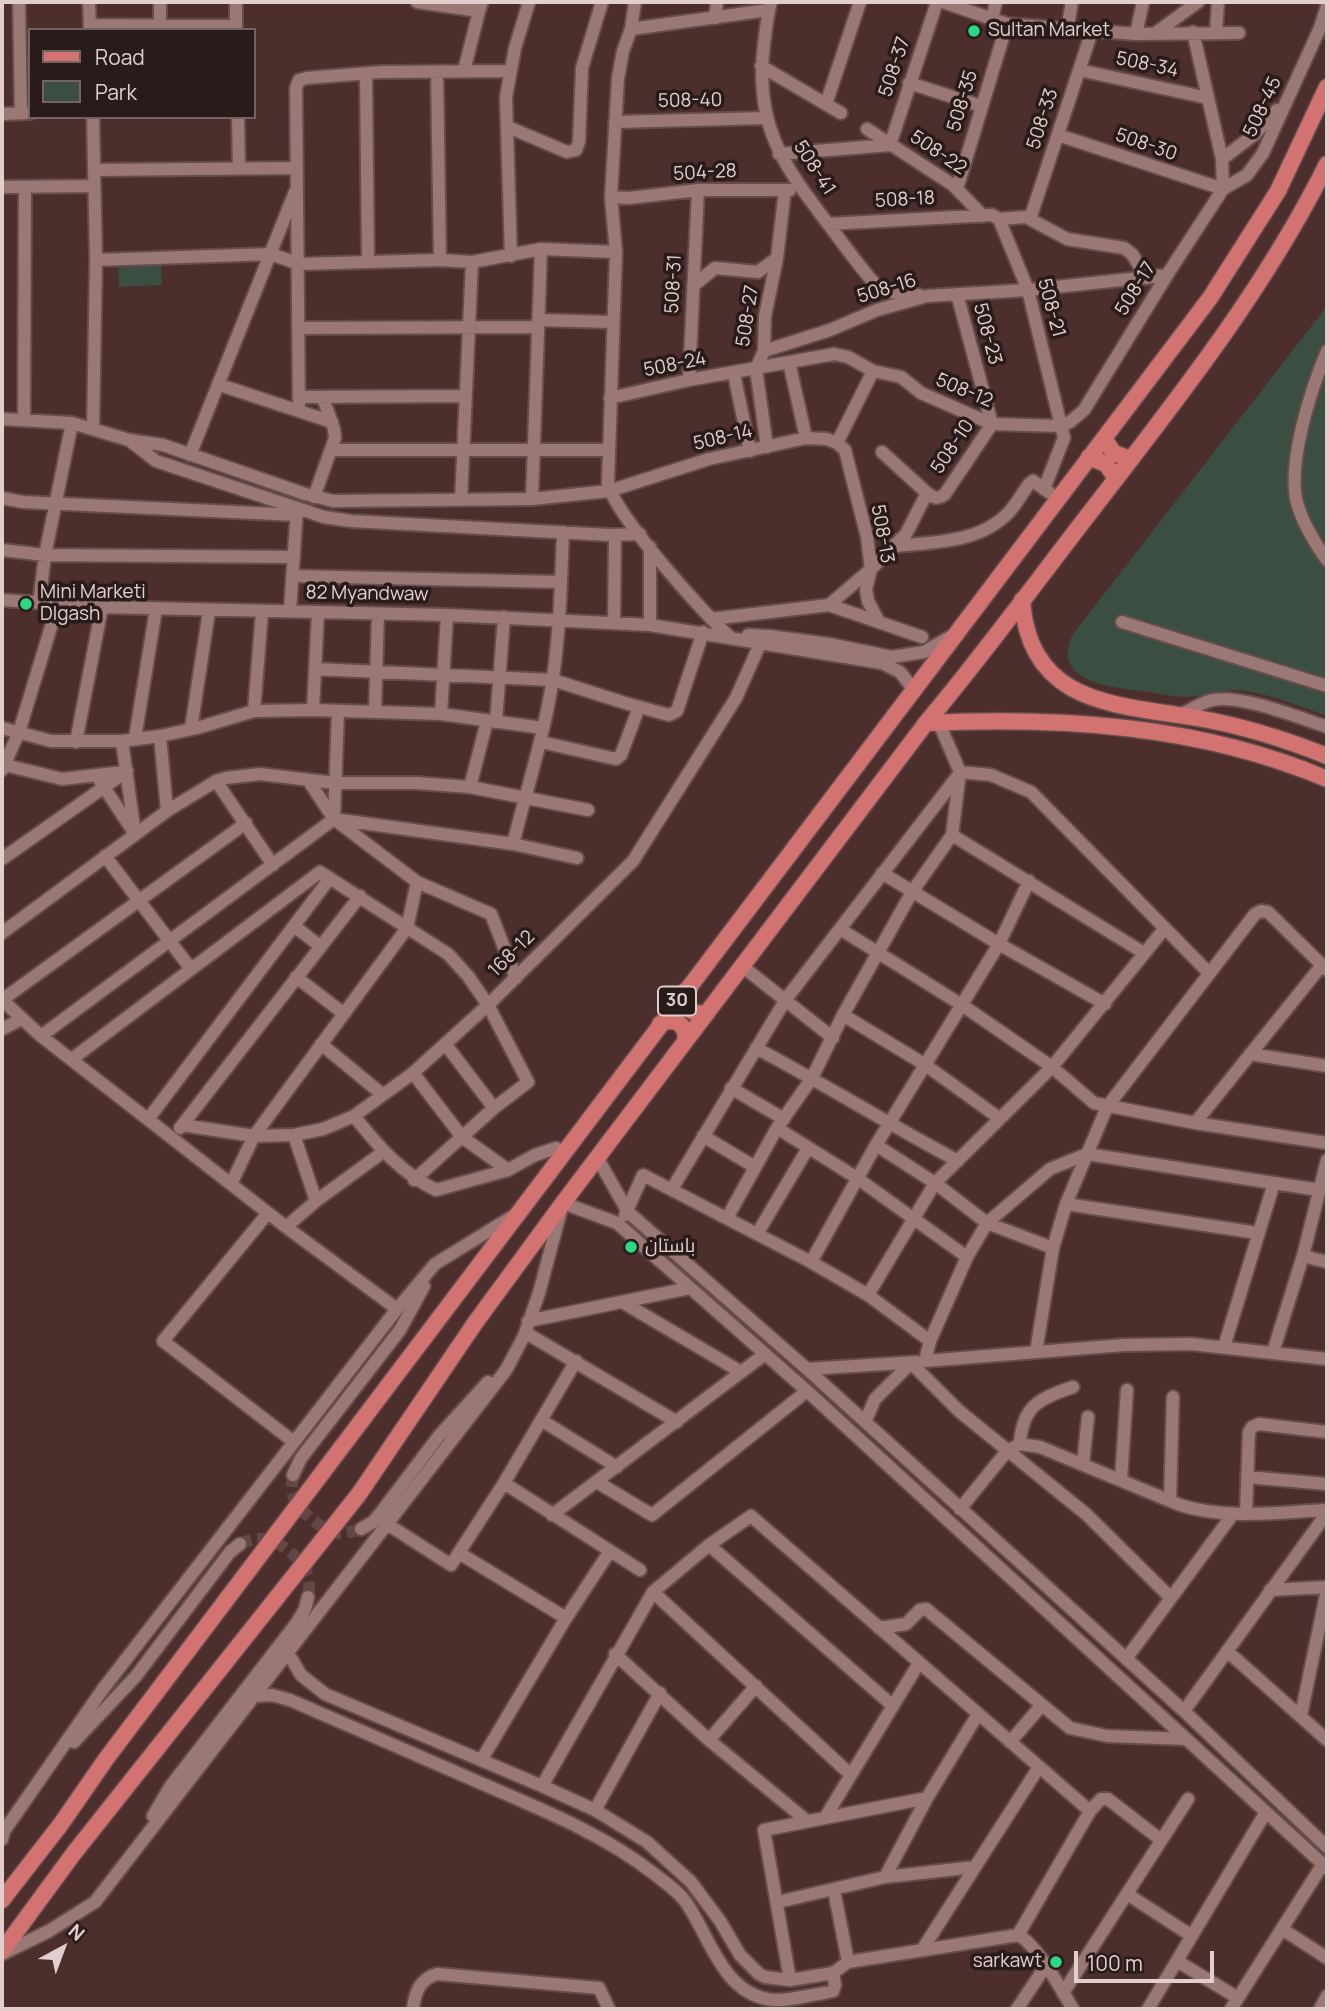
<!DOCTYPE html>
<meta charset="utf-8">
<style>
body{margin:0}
#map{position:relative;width:1329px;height:2011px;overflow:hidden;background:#4c2f2d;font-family:Manrope,sans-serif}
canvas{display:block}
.frame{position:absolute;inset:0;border:4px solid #e1cecd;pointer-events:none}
.legend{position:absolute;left:28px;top:28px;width:228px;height:91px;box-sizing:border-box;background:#291b1a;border:2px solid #736362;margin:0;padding:9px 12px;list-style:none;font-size:21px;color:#e1cecd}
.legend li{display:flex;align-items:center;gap:14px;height:35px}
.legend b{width:35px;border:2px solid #736362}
.north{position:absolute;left:28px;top:1913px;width:70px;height:70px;-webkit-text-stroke:5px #291b1a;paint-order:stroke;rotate:41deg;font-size:19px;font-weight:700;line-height:28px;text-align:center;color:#e1cecd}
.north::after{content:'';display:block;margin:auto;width:24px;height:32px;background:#e1cecd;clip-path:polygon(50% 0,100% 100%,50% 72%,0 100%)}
.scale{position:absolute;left:1074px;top:1951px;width:140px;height:32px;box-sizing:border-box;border:4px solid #e1cecd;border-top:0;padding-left:9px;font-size:21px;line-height:24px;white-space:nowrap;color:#e1cecd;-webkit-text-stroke:5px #291b1a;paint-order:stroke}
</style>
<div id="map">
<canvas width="1329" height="2011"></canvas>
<div class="frame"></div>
<ul class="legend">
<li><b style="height:9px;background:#d27371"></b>Road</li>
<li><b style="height:19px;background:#3a4e41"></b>Park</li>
</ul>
<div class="north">N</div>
<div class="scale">100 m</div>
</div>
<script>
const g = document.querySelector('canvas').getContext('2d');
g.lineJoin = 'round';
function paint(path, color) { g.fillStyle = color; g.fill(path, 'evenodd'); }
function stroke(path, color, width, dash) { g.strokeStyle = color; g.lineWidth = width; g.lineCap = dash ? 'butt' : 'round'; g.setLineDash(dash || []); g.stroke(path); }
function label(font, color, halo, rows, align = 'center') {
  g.font = font + ' Manrope,Cairo,sans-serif'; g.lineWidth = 7; g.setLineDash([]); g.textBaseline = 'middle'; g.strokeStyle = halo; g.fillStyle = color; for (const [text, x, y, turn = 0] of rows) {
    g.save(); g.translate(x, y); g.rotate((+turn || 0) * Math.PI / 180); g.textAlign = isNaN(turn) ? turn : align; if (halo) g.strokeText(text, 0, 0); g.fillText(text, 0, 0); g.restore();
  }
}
paint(new Path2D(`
 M161 264 162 285 119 287 118 265Z
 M1327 306V716C1301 707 1273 695 1245 691 1225 688 1206 696 1186 697 1174 697 1161 694 1149 692 1117 688 1048 684 1073 634Z`), '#3a4e41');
stroke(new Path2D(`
 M293 1475C293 1480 291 1488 292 1492 297 1510 321 1530 338 1533 346 1534 353 1531 361 1529
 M240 1544C246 1542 255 1538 261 1539 282 1540 305 1561 309 1581 310 1586 308 1592 308 1597`), '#624745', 12, [12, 6]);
const minor = new Path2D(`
 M19 2 21 113
 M89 2 90 30
 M160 2V26
 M236 2V30
 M417 2 479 11 482 2
 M635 2 631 29 623 51 618 78 611 197 616 252 608 483C614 514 704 614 730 637
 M771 2C767 15 766 30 764 44 754 124 782 164 829 225 844 245 859 266 875 284L890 292 919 295
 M943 2 1007 24 1136 34 1239 33
 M715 18 717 2
 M992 19 996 2
 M90 25 236 26
 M631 29 768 10
 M1067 30 1072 2
 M1157 32 1198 2
 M1193 32 1222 159 1223 189
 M1216 32 1218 2
 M1136 34 1143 2
 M761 66 841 113
 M1079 70 1208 98
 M464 71 479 11 478 3
 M437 72 440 260
 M366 74 368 261
 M909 83 981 106
 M826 104 860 2
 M2 114 30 113
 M93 117 96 260 93 429
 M238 117 239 169
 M615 122 766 118
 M508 127 567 152 576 150 579 142 582 68 602 2
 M867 129 953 185 983 216
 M1058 135 1223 189
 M779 154 890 145 937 2
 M1222 159 1255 134 1277 110
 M94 170 297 168
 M2 187 94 186
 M957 189 1007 24
 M1223 189 1247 175 1263 153 1320 28 1327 6
 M611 197 629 198 698 190H790
 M999 219 1026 217 1067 239 1124 248 1132 254 1147 278
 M1030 219 1092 31
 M828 224 992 215 999 219 1028 290 1064 438 1044 489
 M511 256 506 97 515 48 529 2
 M96 260 271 254 299 264 440 260 472 262 541 249 616 252
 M693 286 715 268 758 272 777 258
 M538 320 613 322
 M298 328 538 327
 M764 351 830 330 877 310 927 296 1028 290 1167 275
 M1327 351C1311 389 1287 463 1297 503 1303 524 1314 542 1327 560
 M789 362 806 438
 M734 374 750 451
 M689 380 698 190
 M220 385 332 422
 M300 397 465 396
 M610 398 689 380 834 354 848 357 873 371 901 377 921 393 992 424 1061 426 1070 422 1084 410 1167 275 1223 189
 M299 411 296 88 299 80 307 78 381 72 510 71
 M2 419 72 423 129 440 163 445 305 494 333 501 532 499 609 491 709 459 806 438 827 439 837 443 845 450 867 537 871 569 866 589 868 601 879 622
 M24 420 25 187
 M129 440 156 461 324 517 351 521 610 535 640 534
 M837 443 873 371
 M767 447 756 369 764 351 765 316 777 258 785 190
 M331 450H608
 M882 452 927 493C934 498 937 500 945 494L992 424 957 294
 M190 455 295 192
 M314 497 335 438 334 429 323 398
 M2 498 23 502 297 515
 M532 499 541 249
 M461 500 472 262
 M896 546C935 542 981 543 1010 511 1017 503 1023 492 1029 484L1033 481 1050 493
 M2 550 45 555 294 557
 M292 576 561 582
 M2 600 102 607 447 615 650 625 882 663 900 672 914 690
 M39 603 45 555 72 423
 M829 605 871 569 906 534 927 493
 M290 611 297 508
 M711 619 829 605 922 637
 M1122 622 1327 686
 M614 623 615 535
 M650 625V547
 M748 635 769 636 829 644 892 657 924 652 950 637
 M315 669 553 680 625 703 669 715 677 711 703 632
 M313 710 318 612
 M254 711 262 612
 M375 712 378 614
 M441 714 447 615
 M1179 715C1189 711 1199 704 1209 701 1236 692 1300 718 1327 727
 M496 722 504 617
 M939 723 960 772 991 775 1031 792 1209 973
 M2 728 51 741H122L160 736 197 728 254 711 313 710 441 714 543 728
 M191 729 209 611
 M160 736 167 811
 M135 738 156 609
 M122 741 135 834
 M76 742 102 607
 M541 742 616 759 621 755 639 707
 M5 765 62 779 123 772
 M2 770 19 732 58 604
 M308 780 334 819 417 882 491 914 516 978
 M100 781 133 831
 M216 781 273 865
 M470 787 487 721
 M334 819 338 711
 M952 835 1144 953
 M513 844C527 788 545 733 553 677 560 629 561 581 563 532
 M105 856 191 969
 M2 859 127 771
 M882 873 999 944 1105 1004
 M294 926 320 946
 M840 929 962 1005 1052 1067 1094 1103 1195 1123 1327 1143
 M2 933 167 811 216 781 226 778 260 774 335 783H416L470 787 588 810
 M742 966 833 1038
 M296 977 343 1013
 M2 1000 41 1036 286 1227 397 1309
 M2 1000 246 823
 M843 1015 924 1064 999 1118
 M2 1029 22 1019
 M41 1036 334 819 513 844 577 858
 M321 1044 383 1095
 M446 1045 494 1108
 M756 1048C824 1084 890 1125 958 1161
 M1250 1054 1327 1066
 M72 1059 320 872 448 954 468 976 488 1005 528 1082 494 1108 414 1180
 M413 1073 462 1137 508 1170 535 1155 556 1148 562 1153
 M731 1088 784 1119
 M354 1116C378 1146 401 1173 436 1190L508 1170
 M149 1118 330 878
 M1195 1123 1322 965
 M182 1125 254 1136 294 1135 323 1129 354 1116 413 1073 488 1005 633 861 736 698 760 644
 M180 1128 360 896
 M777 1128 857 1178 967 1257
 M294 1135 316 1201
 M703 1136 755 1167
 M876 1145 935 1183 987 1223 1053 1248
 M598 1159 628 1212 807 1369 1184 1711 1327 1847
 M231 1184 254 1136 407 928 417 882
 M672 1189 786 999 960 773
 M1066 1204 1258 1233
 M268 1213 163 1341 294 1442
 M625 1215 643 1175 811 1262 868 1295 930 1341 925 1361 1124 1345 1191 1344 1327 1359
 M727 1218 777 1128 812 1078 843 1015 912 892 952 835 960 772
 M286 1227 316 1201 383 1152
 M757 1234 808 1148
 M1303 1256 1327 1262
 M811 1262 876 1145 999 944 1029 881
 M868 1295 935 1183 1052 1067 1165 928
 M624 1303 741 1372
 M528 1321 690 1288
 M526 1333 677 1422
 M930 1341 967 1257 987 1223 1050 1169 1087 1154 1319 1190
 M1224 1347 1274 1183
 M1036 1352 1053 1248 1066 1204 1107 1107 1255 914 1261 911 1268 912 1327 970
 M1273 1352 1303 1256 1327 1160
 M911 1363 959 1411 1086 1514 1171 1598
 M807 1369 917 1362
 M541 1420 617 1467
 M865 1422 875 1399 911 1363
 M1020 1444C1022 1406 1040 1398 1073 1387
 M1083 1464 1088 1417
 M293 1475 301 1458 400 1330 424 1286
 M1247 1477 1327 1484
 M1121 1480 1127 1390
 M597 1482 652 1515 807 1391
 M504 1483 640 1570
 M1170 1500 1173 1397
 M960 1509 1007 1451 1020 1444 1040 1447 1180 1505C1227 1520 1279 1512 1327 1510
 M1246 1513 1249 1432 1252 1427 1259 1424 1327 1432
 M552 1515 765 1354
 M387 1524 451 1565 504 1483 576 1361
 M361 1529 373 1522 379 1515 438 1437 488 1382
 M709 1545 893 1706
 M459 1553 566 1618
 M1270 1590 1327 1587
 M653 1592 851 1775
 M879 1628 906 1624 920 1610 926 1609 1070 1728 1107 1736 1186 1739
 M1227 1651 1327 1740
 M288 1653 301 1675 325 1694 542 1786 595 1810 647 1842 691 1882 720 1921 740 1955 759 1974 765 1977 790 1980 833 1973 848 1962 1018 1935C1036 1943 1062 1991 1073 2009
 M615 1654 709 1740 807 1821
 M1126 1659 1233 1514
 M255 1696 272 1695 290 1700C359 1730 429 1760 499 1791 552 1814 607 1837 653 1873 663 1881 677 1890 685 1901 709 1934 721 1990 767 1999 781 2003 809 1995 824 1993L833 1991 835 1985 833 1973
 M1184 1711 1327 1513
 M1301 1715 1327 1590
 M709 1740 756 1686
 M74 1742 136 1676 230 1552 240 1544
 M1010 1742 1042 1705
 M482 1759 566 1618 610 1551
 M542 1786 653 1592 709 1545 751 1516 1090 1811
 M595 1810 660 1693
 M153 1816 170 1787 296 1624 305 1609 308 1597
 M826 1816 919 1663
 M2 1839 4 1831 103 1689 397 1309 435 1264 513 1216
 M885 1877 927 1798 978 1714
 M834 1890 848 1962
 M1127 1894 1192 1936
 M778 1902 885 1877 975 1867
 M1282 1929 1327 1958
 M1018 1935 1090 1811 1101 1799H1108L1161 1840
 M922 1950 1039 1767
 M2 1954 49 1931 95 1902 506 1370 524 1336 539 1293 563 1203 617 1223 807 1391 1327 1868
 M1177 1961 1238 1998
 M790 1980 764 1830 927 1798
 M1063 1993 1188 1799
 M413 2009C415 1992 420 1979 437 1974L599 1988 609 2009
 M1017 2009 1045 1967
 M1148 2009 1266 1812
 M1231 2009 1323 1864
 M1320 2009 1327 1996`);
const major = new Path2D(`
 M1104 439 1114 453 1130 459
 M1089 457 1106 464 1116 478
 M1022 600C1030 708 1120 704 1203 719 1246 727 1287 740 1327 756
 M926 723C1062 717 1200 725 1327 779
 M685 991C682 1007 692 1016 707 1013
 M660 1024C675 1016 688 1025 685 1042
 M2 1900 61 1824 106 1759 1210 298 1278 191 1327 87
 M2 1951 74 1853 359 1494 475 1323 563 1203 926 723C985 653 1039 578 1095 506 1179 397 1266 287 1327 164`);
stroke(minor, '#664d4c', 16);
stroke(major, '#664d4c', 19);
stroke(minor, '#9a7875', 12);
stroke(major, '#d27371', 16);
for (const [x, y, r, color] of [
 [974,31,7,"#2ad885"],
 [26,604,7,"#2ad885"],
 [631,1247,7,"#2ad885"],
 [1056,1962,7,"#2ad885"]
]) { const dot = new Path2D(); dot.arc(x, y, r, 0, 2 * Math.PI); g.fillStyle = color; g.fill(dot); stroke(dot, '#291b1a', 2.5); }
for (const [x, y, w] of [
 [677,1001,38]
]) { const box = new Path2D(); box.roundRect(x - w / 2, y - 14.5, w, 29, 5); g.fillStyle = '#291b1a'; g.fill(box); stroke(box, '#e1cecd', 2); }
label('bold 18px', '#e1cecd', null, [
 ["30",677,1001]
]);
label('19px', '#e1cecd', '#291b1a', [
 ["Sultan Market",988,31],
 ["Mini Marketi",40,593],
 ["Dlgash",40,615],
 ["باستان",645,1247],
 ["sarkawt",1042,1962,"right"]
], 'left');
label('19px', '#e1cecd', '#291b1a', [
 ["508-34",1147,65,12],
 ["508-37",895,67,-72],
 ["508-40",690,101,-1],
 ["508-35",963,101,-73],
 ["508-45",1263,107,-65],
 ["508-33",1043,119,-72],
 ["508-30",1146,145,19],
 ["508-22",938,153,34],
 ["508-41",814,168,57],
 ["504-28",705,173,-3],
 ["508-18",905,200,-3],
 ["508-31",674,284,-87],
 ["508-16",887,289,-17],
 ["508-17",1136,289,-58],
 ["508-21",1051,308,75],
 ["508-27",748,316,-81],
 ["508-23",987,334,75],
 ["508-24",675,365,-11],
 ["508-12",964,391,23],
 ["508-14",723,438,-13],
 ["508-10",953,447,-56],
 ["508-13",882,534,80],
 ["82 Myandwaw",367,594,1],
 ["168-12",512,954,-45]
]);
</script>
